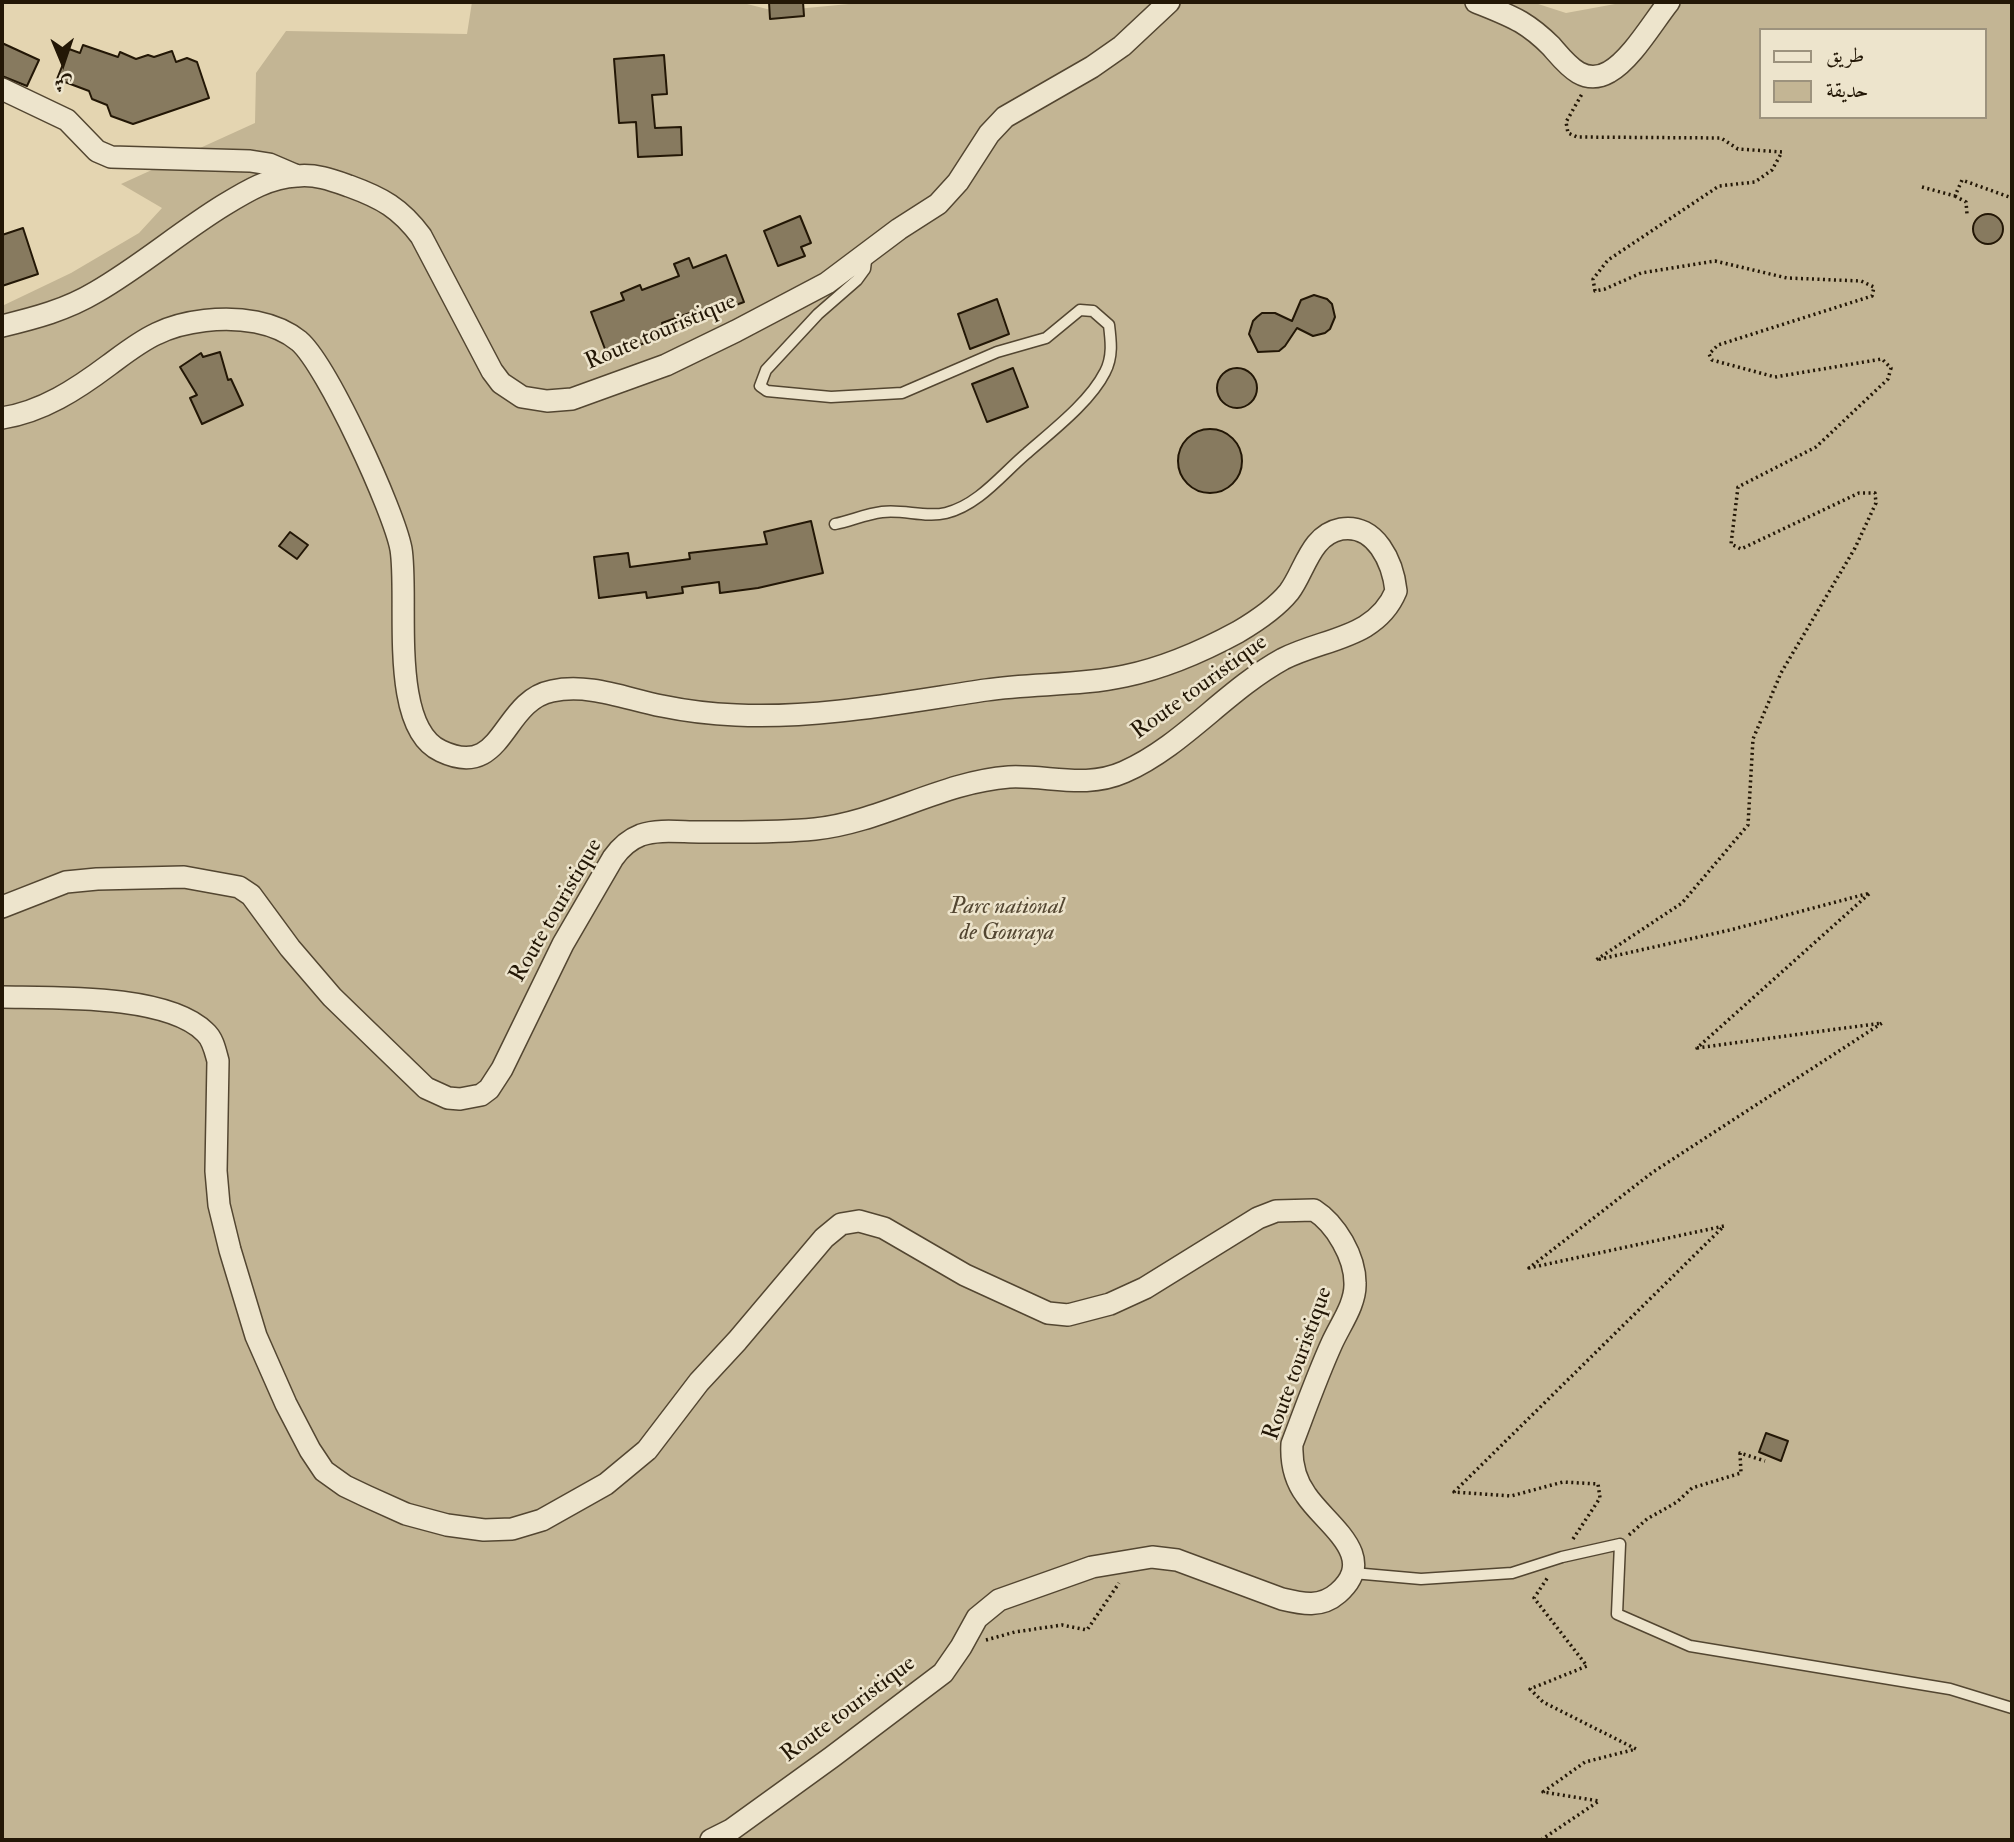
<!DOCTYPE html>
<meta charset="utf-8">
<style>
body{margin:0}
#map{position:relative;width:2014px;height:1842px;overflow:hidden;background:#e4d5b1;font-family:"IM FELL Double Pica",Amiri,serif}
canvas{display:block}
.frame{position:absolute;inset:0;border:4px solid #231706;pointer-events:none}
.legend{position:absolute;left:1759px;top:28px;width:228px;height:91px;box-sizing:border-box;background:#ede4cc;border:2px solid #9c927d;margin:0;padding:9px 12px;list-style:none;font-size:21px;color:#231706}
.legend li{display:flex;align-items:center;gap:14px;height:35px}
.legend b{width:35px;border:2px solid #9c927d}
.north{position:absolute;left:28px;top:28px;width:70px;height:70px;-webkit-text-stroke:5px #ede4cc;paint-order:stroke;rotate:178deg;font-size:19px;font-weight:700;line-height:28px;text-align:center;color:#231706}
.north::after{content:'';display:block;margin:auto;width:24px;height:32px;background:#231706;clip-path:polygon(50% 0,100% 100%,50% 72%,0 100%)}
</style>
<div id="map">
<canvas width="2014" height="1842"></canvas>
<div class="frame"></div>
<ul class="legend">
<li><b style="height:9px;background:#ede4cc"></b>طريق</li>
<li><b style="height:19px;background:#c3b594"></b>حديقة</li>
</ul>
<div class="north">ش</div>
</div>
<script>
const g = document.querySelector('canvas').getContext('2d');
g.lineJoin = 'round';
function paint(path, color) { g.fillStyle = color; g.fill(path, 'evenodd'); }
function stroke(path, color, width, dash) { g.strokeStyle = color; g.lineWidth = width; g.lineCap = dash ? 'butt' : 'round'; g.setLineDash(dash || []); g.stroke(path); }
function label(font, color, halo, rows, align = 'center') {
  g.font = font + ' "IM FELL Double Pica",serif'; g.lineWidth = 5; g.setLineDash([]); g.textBaseline = 'middle'; g.strokeStyle = halo; g.fillStyle = color; for (const [text, x, y, turn = 0] of rows) {
    g.save(); g.translate(x, y); g.rotate((+turn || 0) * Math.PI / 180); g.textAlign = isNaN(turn) ? turn : align; if (halo) g.strokeText(text, 0, 0); g.fillText(text, 0, 0); g.restore();
  }
}
paint(new Path2D(`
 M472 2H739L775 11 870 2H1532L1566 13 1626 2H2012V1840H2V306L71 273 139 233 162 208 121 184 255 123 256 73 286 31 467 34ZM1760 30H1984V117H1760Z`), '#c3b594');
const building = new Path2D(`
 M769 2H803L804 16 770 19Z
 M2 43 39 60 27 86 2 76Z
 M83 45 118 57 120 52 136 59 148 55 154 57 172 51 176 62 187 58 197 62 209 98 133 124 111 116 107 105 92 99 89 91 57 79 69 49 80 53Z
 M664 55 667 94 652 95 655 128 681 127 682 155 638 157 636 122 619 123 614 59Z
 M1973 229a15 15 0 1 1 30 0a15 15 0 1 1-30 0Z
 M800 216 811 243 801 247 805 256 778 266 764 231Z
 M23 228 38 274 2 286V235Z
 M726 255 744 302 701 318 698 310 662 323 666 335 608 357 591 312 624 300 621 293 640 285 642 290 679 276 674 264 689 258 693 268Z
 M1314 295 1327 299 1332 304 1335 317 1330 329 1325 333 1313 336 1297 328 1285 346 1279 351 1258 352 1249 334 1253 321 1257 317 1262 313H1275L1292 321 1301 300Z
 M997 299 1009 334 970 349 958 314Z
 M220 352 228 380 231 379 243 405 202 424 190 398 197 395 180 367 201 353 203 357Z
 M1217 388a20 20 0 1 1 40 0a20 20 0 1 1-40 0Z
 M1013 368 1028 407 987 422 972 384Z
 M1178 461a32 32 0 1 1 64 0a32 32 0 1 1-64 0Z
 M811 521 823 573 758 588 720 593 719 582 682 587 683 593 647 598 646 592 599 598 594 557 628 553 630 567 690 559 689 553 767 544 764 532Z
 M290 532 308 545 297 559 279 546Z
 M1766 1433 1788 1441 1781 1461 1759 1452Z`);
paint(building, '#877a5f');
stroke(building, '#231706', 2);
const service = new Path2D(`
 M835 524C850 521 866 514 882 512 903 509 925 518 946 513 979 505 1003 473 1027 453 1052 431 1090 402 1105 372 1113 357 1111 341 1109 325L1093 311 1080 310 1046 338 997 352 902 393 831 397 767 391 760 386 766 370 818 314 857 280 865 269 867 253
 M1353 1573 1421 1579 1512 1573 1562 1557 1620 1544 1617 1614 1690 1646 1950 1689 2012 1708`);
const minor = new Path2D(`
 M1476 2C1491 8 1507 14 1521 22 1531 28 1543 38 1551 46 1566 63 1583 87 1609 72 1631 60 1653 22 1669 2
 M2 89 67 120 97 151 111 157 250 161 269 164 297 176
 M2 326C35 318 66 310 96 292 141 266 180 232 224 205 247 191 270 177 297 176 316 174 332 180 349 186 382 198 400 208 421 236L492 371 501 383 522 397 547 401 572 399 666 365 736 331 827 283 899 229 938 204 958 182 989 134 1005 117 1092 67 1122 46 1169 2
 M2 418C42 412 77 389 109 365 124 354 139 342 156 334 184 320 225 316 256 322 271 325 288 332 299 341 327 365 394 511 401 549 409 598 388 727 441 751 504 781 501 701 552 691 589 683 626 699 662 706 686 711 711 714 736 715 819 719 904 702 986 690 1032 683 1080 686 1125 676 1164 668 1203 651 1238 632 1255 622 1276 608 1289 592 1305 571 1310 535 1341 529 1376 523 1393 563 1396 591 1376 639 1324 638 1283 659 1225 691 1183 746 1124 772 1086 789 1048 775 1009 777 941 782 882 822 815 829 776 833 738 832 699 832 680 832 658 829 641 835 628 840 620 848 613 858L563 944 502 1069 489 1089 481 1095 460 1099 448 1098 426 1088 332 997 290 948 251 895 239 887 184 877 97 879 66 882 2 907
 M2 997C54 998 167 994 205 1032 213 1039 215 1050 218 1061L216 1171 219 1205 230 1250 256 1336 286 1404 310 1450 324 1471 345 1486 366 1496 406 1514 447 1525 484 1530 512 1529 542 1520 606 1484 647 1450 699 1382 737 1341 824 1238 841 1224 859 1221 884 1228 965 1275 1048 1313 1068 1315 1110 1304 1145 1288 1258 1218 1276 1211 1314 1210C1336 1224 1355 1257 1355 1283 1356 1304 1340 1325 1332 1343 1317 1376 1305 1410 1292 1444 1291 1462 1295 1480 1306 1495 1326 1525 1380 1556 1338 1593 1321 1608 1303 1604 1282 1599L1177 1560 1152 1557 1092 1567 999 1600 977 1618 961 1647 943 1673 832 1757 731 1830 711 1840`);
stroke(service, '#534631', 13);
stroke(minor, '#534631', 24);
stroke(new Path2D(`
 M1922 187 1955 196 1962 180 2012 198
 M1955 196 1966 202 1967 214
 M1629 1535 1647 1519 1677 1502 1692 1488 1741 1473 1740 1453 1765 1461
 M1573 1539 1600 1498 1598 1484 1563 1482 1511 1496 1454 1492 1724 1226 1529 1268 1653 1172 1882 1023 1697 1048 1870 893 1730 930 1596 960 1682 903 1748 825 1753 739 1781 673 1855 548 1876 503 1875 493H1859L1741 549 1731 544 1738 487 1816 447 1888 379 1891 368 1882 359 1775 377 1712 360 1709 354 1718 345 1872 296 1874 287 1861 281 1787 278 1715 261 1641 273 1605 289 1595 291 1593 279 1608 260 1719 186 1755 182 1772 170 1782 152 1738 149 1721 138 1577 137 1568 133 1566 122 1582 94
 M986 1640 1015 1632 1062 1625 1087 1630 1119 1583
 M1541 1840 1599 1801 1543 1792 1585 1762 1636 1749 1543 1702 1530 1689 1587 1666 1534 1598 1548 1577`), '#231706', 3.5, [2, 3.5]);
stroke(service, '#ede4cc', 10);
stroke(minor, '#ede4cc', 21);
label('23px', '#231706', '#ede4cc', [
 ["Route touristique",661,333,-23],
 ["Route touristique",1200,688,-36],
 ["Route touristique",557,911,-60],
 ["Route touristique",1299,1364,-70],
 ["Route touristique",849,1710,-37]
]);
label('italic 23px', '#534631', '#ede4cc', [
 ["Parc national",1007,908],
 ["de Gouraya",1007,934]
]);
</script>
